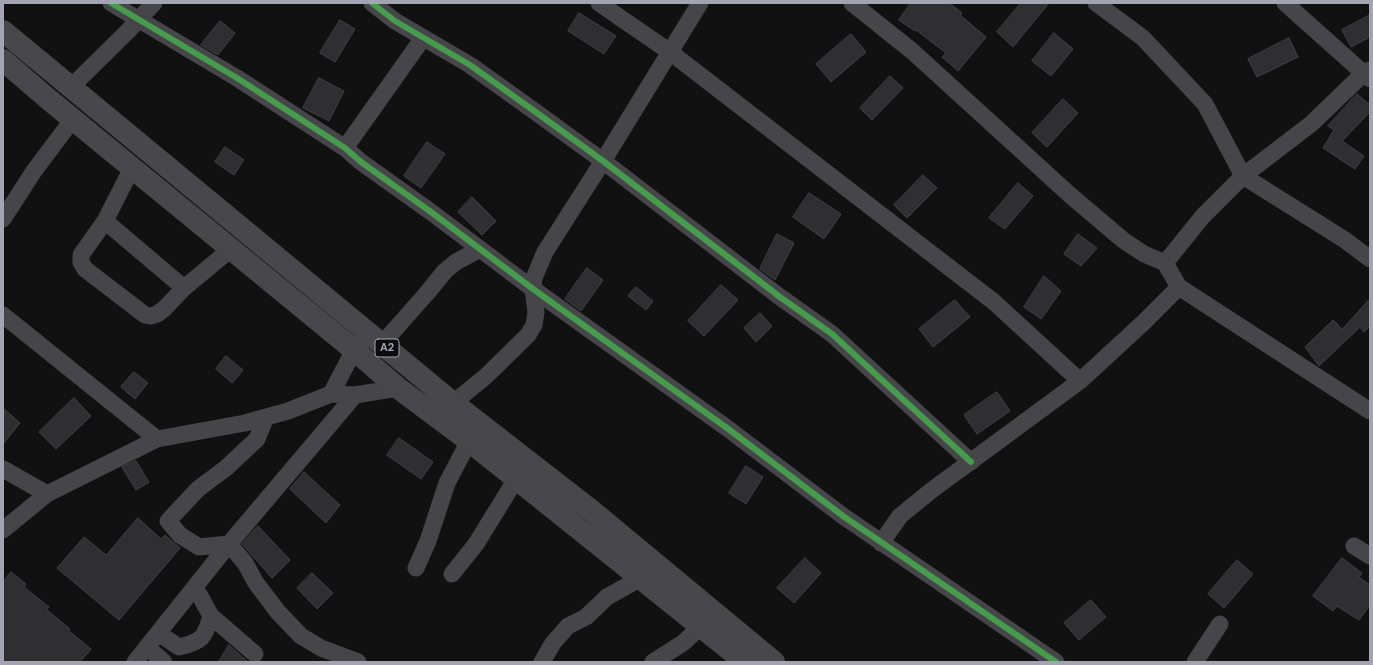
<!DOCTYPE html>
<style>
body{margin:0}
#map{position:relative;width:1373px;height:665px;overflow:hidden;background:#111112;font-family:"DM Sans",sans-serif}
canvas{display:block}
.frame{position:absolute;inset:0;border:4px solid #a2a4b3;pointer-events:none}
</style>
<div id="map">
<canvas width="1373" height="665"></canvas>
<div class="frame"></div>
</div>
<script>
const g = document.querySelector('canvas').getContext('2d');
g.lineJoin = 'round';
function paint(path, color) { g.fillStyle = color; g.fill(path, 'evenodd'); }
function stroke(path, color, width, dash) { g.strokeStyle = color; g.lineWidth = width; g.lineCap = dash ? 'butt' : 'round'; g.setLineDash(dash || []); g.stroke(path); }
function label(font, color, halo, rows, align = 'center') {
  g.font = font + ' "DM Sans",sans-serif'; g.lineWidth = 3; g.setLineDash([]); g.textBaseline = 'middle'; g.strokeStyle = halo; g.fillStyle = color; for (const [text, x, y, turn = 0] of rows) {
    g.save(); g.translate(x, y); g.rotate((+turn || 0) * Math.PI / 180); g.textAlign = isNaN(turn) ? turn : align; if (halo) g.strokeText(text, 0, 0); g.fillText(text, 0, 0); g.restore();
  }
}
const building = new Path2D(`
 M911 3H949L962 13 960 15 986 37 958 71 942 57 946 53 916 30 915 31 899 20Z
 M1021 3H1049L1013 47 997 32Z
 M579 13 616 36 604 54 568 31Z
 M1370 15V37L1351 47 1342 30Z
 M340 20 355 29 335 62 320 53Z
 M220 21 235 33 218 55 201 45Z
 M1054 33 1073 49 1051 76 1032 61Z
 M851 34 866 52 831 82 816 64Z
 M1289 38 1298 57 1257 77 1248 59Z
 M890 76 903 88 872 120 860 108Z
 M319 78 344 91 329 121 303 108Z
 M1357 94 1370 105V112L1342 141 1364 156 1355 169 1323 148 1334 130 1328 126Z
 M1063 99 1078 113 1047 147 1032 133Z
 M427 142 445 154 421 188 404 176Z
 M225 147 244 160 234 175 215 162Z
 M923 175 937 188 907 218 894 205Z
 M1018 183 1033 196 1005 229 989 218Z
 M809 193 841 214 824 239 793 217Z
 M472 197 496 221 482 235 458 212Z
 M777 234 794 243 775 280 760 269Z
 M1078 234 1097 248 1081 266 1064 254Z
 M587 268 603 280 581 311 565 299Z
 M1044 276 1061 291 1041 319 1024 307Z
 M721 285 738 300 704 336 688 321Z
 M636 287 653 301 646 310 628 296Z
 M1370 299V326L1364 332 1360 327 1319 366 1305 347 1333 320 1342 329Z
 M955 300 970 317 933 347 919 329Z
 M760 313 772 326 756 342 744 328Z
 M226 356 243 370 232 383 216 369Z
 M134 372 148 383 135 399 121 387Z
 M997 392 1010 411 977 434 964 415Z
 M74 398 91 416 56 449 39 432Z
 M3 408 20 423 3 444Z
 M399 438 433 462 421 479 387 455Z
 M136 461 149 482 136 490 122 467Z
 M746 466 763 477 746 504 729 493Z
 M304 472 340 505 326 523 290 489Z
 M138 518 161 539 165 535 180 548 119 620 57 568 84 537 106 555Z
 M258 526 290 560 272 578 242 544Z
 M805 558 821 573 794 603 777 588Z
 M1342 558 1362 573 1359 577 1370 585V605L1359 620 1337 606 1333 611 1313 596Z
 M1237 560 1253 574 1224 608 1208 594Z
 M11 572 26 584 24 587 49 607 47 610 70 629 69 631 91 649 80 662H3V582Z
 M312 573 333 593 317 609 297 588Z
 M1091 600 1106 617 1079 640 1064 623Z
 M229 645 248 662H219Z`);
paint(building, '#2f2f31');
stroke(building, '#404146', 1);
stroke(new Path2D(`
 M111 3 237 78 345 148 361 162 431 212 533 289 727 428 843 516 1056 662
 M372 3 395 21 470 65 537 113 603 161 780 297 832 334 971 462
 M599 3 670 52 994 302 1080 381
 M852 3 912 51 1070 195 1123 240 1144 254 1165 263 1179 287 1370 411
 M1096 3 1143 38 1205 104 1243 176 1345 240 1370 259
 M1285 3 1370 79
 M71 87 128 31 154 3
 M345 148 423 38
 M132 168 105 221 81 255V262L85 269 145 315 151 316 157 314 164 309 184 288 231 249
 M3 219 34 171 73 119
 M105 221 184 288
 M1165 263 1203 216 1243 176 1311 124 1363 74 1370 70
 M3 315 157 439
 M382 344 427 293 445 271 456 262 480 249
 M331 394 354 350 361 342
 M453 403 485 377 528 335 534 325 536 312 533 289 534 278 545 252 603 161 700 3
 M266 417 257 439 226 468 198 489 168 521 180 535 199 547 229 544 245 563 256 583 278 612 301 636 321 648 358 662
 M3 469 47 494
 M3 530 47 494 157 439 245 423 288 411 331 394 355 395 398 388
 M881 543 900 516 932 490 1080 381 1143 323 1179 287
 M1354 546 1370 556
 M416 568 428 541 447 483 469 441
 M452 574 476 544 516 479
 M211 616 255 654
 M158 633 179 647C202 642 205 637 211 616L195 587
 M147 647 164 662
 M135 662 229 544 355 395
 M542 662 553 643 568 626 586 617 607 597 641 578
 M653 662 683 643 700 627
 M1195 662 1220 624`), '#46464a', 17);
stroke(new Path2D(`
 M3 31 453 403 592 511 774 662
 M3 60 47 98 354 350 398 388 469 441 745 662`), '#48484c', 22);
stroke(new Path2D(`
 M111 3 237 78 345 148 361 162 431 212 533 289 727 428 843 516 1056 662
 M372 3 395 21 470 65 537 113 603 161 780 297 832 334 971 462`), '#469c4c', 6);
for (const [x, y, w] of [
 [387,348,24]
]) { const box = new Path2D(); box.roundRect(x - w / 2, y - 9, w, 18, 3); g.fillStyle = '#0c0c0d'; g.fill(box); stroke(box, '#a2a4b3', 1); }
label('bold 11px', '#a2a4b3', null, [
 ["A2",387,348]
]);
</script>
